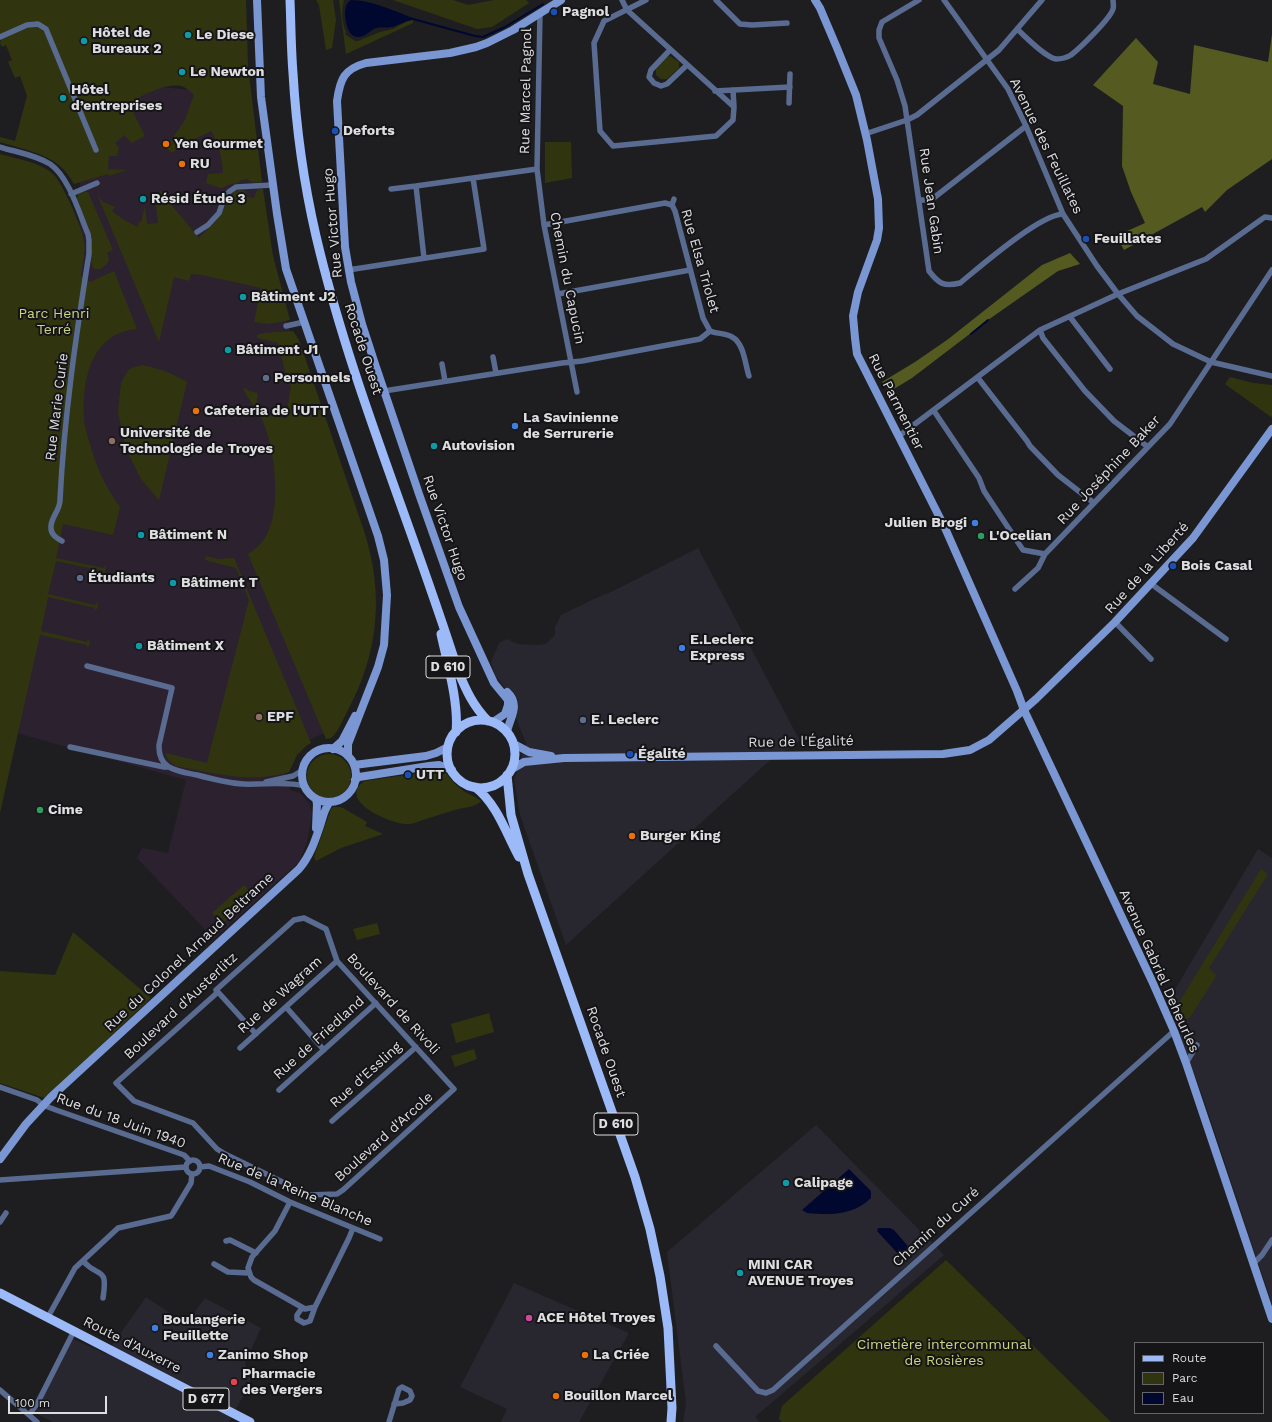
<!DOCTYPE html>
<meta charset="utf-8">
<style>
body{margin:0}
#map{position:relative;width:1272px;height:1422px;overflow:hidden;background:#1e1e21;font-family:"Work Sans",sans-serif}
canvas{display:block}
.legend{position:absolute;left:1134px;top:1342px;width:130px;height:72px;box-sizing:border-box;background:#151518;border:1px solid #656568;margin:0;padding:5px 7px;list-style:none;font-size:12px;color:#dedde0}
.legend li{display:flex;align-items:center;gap:8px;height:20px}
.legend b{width:20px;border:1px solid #656568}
.scale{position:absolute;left:8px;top:1396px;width:99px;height:18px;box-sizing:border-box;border:2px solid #dedde0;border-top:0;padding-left:5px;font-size:12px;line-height:14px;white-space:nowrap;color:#dedde0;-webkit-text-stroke:3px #151518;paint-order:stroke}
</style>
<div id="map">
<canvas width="1272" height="1422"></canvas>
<ul class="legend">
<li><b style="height:5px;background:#9cb9f8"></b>Route</li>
<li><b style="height:11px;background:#31350f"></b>Parc</li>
<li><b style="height:11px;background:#000830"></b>Eau</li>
</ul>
<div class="scale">100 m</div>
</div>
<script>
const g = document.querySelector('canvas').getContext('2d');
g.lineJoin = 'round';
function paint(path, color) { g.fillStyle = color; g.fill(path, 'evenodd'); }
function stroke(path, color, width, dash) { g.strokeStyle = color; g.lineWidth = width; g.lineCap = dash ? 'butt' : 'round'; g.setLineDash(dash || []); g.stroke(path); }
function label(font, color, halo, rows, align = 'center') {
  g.font = font + ' "Work Sans",sans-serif'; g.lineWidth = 4; g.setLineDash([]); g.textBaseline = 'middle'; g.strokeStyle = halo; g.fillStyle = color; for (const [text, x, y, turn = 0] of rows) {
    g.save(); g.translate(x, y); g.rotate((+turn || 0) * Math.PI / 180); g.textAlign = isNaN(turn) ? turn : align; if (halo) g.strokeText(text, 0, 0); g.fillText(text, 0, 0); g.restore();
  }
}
paint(new Path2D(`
 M698 548 800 741 769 761 566 945 520 815 514 780 526 743 516 718 518 699 507 690 496 677 491 662 499 643 507 639 518 644 536 645 546 644 555 635V627L561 615 596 598 613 591Z
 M1258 849 1272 858V1304L1203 1097 1167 1003Z
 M816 1125 944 1255 755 1417 760 1422H683L686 1403 667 1252Z
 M514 1283 629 1333 579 1422H501L507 1409 460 1387Z
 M146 1297 186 1324 205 1298 261 1328 245 1363 251 1382 229 1422H53L35 1413 73 1339 106 1354Z`), '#28262f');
paint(new Path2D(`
 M152 86 201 91 248 112 268 253 279 299 366 552 331 730 302 743 284 770 290 790 300 793 309 803 312 813 307 842 299 862 214 939 137 858 142 848 168 853 186 780 13 732 79 262 80 171 129 98Z`), '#2c212f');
paint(new Path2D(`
 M0 0H246L248 66 262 182C256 183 252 183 247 179L241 180 238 183 231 184 224 187 220 188 206 183 208 174 223 173C222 158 219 144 211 131L181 146 172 153 166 148 185 120 194 95C191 92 188 89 184 87 170 81 141 95 129 104L145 136 132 143 124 135 115 143 119 148 117 156H109L108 169 127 170 109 176 108 174 74 184C71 180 69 175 65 171 49 153 22 149 0 142V137L15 141 27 96 20 76 15 78 8 62 12 60 6 45 2 47 0 43 1 40 0 39Z
 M316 0H333L336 20 332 48 326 50 319 5Z
 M339 0H344C341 9 342 24 346 32L345 34 355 41H358L380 32 393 29 409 20H413V23L346 54Z
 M393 0H453L468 5 494 0H526L529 3 492 27 477 29Z
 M670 56 679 62V68L667 79H661L656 75V69L667 57Z
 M545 142H571L572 178 545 183Z
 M0 154C17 159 41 162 54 175 63 184 83 229 84 242 86 253 82 265 81 276L90 282 114 271 137 329C89 332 80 387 85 426 86 432 88 438 90 444 96 467 106 488 120 507L113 535 63 524 56 558 104 568 105 565 106 568 105 572 103 575V571L56 561 48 594 95 605 96 602 98 605 97 609 94 611 95 608 48 597 41 631 87 642 88 639 90 642 89 646 86 648 87 645 40 635 0 813Z
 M258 189H263L273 256 290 320 268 324 254 322 261 288 202 275 191 274 189 281 174 277 159 342 97 194 103 202 115 207 112 211 124 220 138 227 139 222H141L145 206 147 224 158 223 155 194 162 191 168 201 199 238 217 220 234 192 239 190 246 191 247 197 254 198 256 192Z
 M84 192H88L113 250 107 253 109 259 107 264 100 269H94C88 261 93 247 92 237L77 198 78 194Z
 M293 331 299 340 364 531C384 593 379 652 348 710 343 719 339 731 331 738L326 739 248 554C256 549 263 543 267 534 282 506 275 446 261 417 256 408 248 399 243 389L246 388 248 391 258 393 256 405 261 413 286 419 291 385 281 382 282 379H284L286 375 278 343 257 338V335C262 332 285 332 293 331Z
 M142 365C158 368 172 373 187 382L159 500 141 479 126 449 118 412 121 383 129 369Z
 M1230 377 1253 383 1272 385V416L1271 417 1225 384Z
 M206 556 218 559 234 558 311 743 306 746 297 755 289 772 286 773C248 783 214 773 176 766 171 763 167 760 166 753L207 763 249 600 236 568 205 560Z
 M307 776a22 22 0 1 1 44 0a22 22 0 1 1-44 0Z
 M434 771 445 772C450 778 454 784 461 789 467 794 475 796 481 801 475 807 467 807 459 809 446 812 433 817 420 821 417 822 412 824 408 824 392 825 335 800 365 781Z
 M333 807H340L343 808 367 822 365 826 383 834 341 848 316 861 314 857 331 809Z
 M1261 869 1268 874 1209 968 1216 975 1215 978 1191 1016 1188 1019 1185 1018 1178 1004Z
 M244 885 253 896 222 924 212 913Z
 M377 923 380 934 357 940 353 929Z
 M73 932 151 998 45 1098 0 1083V971L55 975Z
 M489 1013 494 1032 456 1043 451 1024Z
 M474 1049 477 1059 455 1067 451 1056Z
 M946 1260 1111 1422H782L779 1419 782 1406Z`), '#31350f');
paint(new Path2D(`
 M1272 34V159L1227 190 1205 212 1202 207 1124 250 1116 236 1145 223 1131 192 1122 166 1123 106 1093 85 1136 38 1158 62 1153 84 1190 94 1194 45 1268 62Z
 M1070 253 1080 264 1058 271 988 320 912 378 889 392 882 382 915 362 947 340 1042 265Z`), '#555b20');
paint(new Path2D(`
 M351 0C370 0 395 11 413 18V20C405 21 399 25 392 27 387 28 381 27 376 28 371 30 368 34 363 36 348 41 346 24 345 14 345 8 346 3 351 0Z
 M849 1169 871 1191V1198C852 1216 831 1215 807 1213L802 1210Z
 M878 1228H890L894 1230 912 1251 910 1255 907 1258 900 1256 877 1231Z`), '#000830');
stroke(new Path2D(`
 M413 19 475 36 483 37 505 27 543 4
 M971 334 988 320`), '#000830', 2);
stroke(new Path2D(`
 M622 0 627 10 734 107 733 120 716 136 613 146 600 131 594 43 604 21 646 0
 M716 0 740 24 752 25 787 23
 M919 0 882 22 879 30V38L897 80 905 106 929 271C939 284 944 287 960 283 981 266 1039 215 1063 214
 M944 0 1008 89 1026 126 1063 214 1097 266 1118 294 1137 316 1173 344 1211 362 1272 376
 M540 13 537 169 544 225 577 392
 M1017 29C1026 37 1045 57 1056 59 1061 59 1066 58 1071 55 1080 48 1110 19 1113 9 1114 6 1113 3 1113 0
 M0 37 27 25 38 24 46 29 96 150
 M670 50 651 70 649 77 654 83 661 86 667 84 687 65
 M733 90 734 107
 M715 91 790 87
 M789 103 790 74
 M865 134 907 120 917 115 999 50 1042 0
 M0 147C16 152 36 155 50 164 69 177 79 213 88 234L89 240V254C76 335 64 418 60 500 60 511 50 518 51 528 51 535 57 538 62 541
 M391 189 416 186
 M71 194 97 183
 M919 200H931L1026 126
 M672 205 674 199
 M544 225 665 203 672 205 675 211 703 318 710 331C717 334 726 333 732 337 744 343 745 364 749 376
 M197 232 208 225 219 213 225 196 230 191 236 187 272 185
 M424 258 416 186 537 169
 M348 270 484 249 473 178
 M558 294 690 270
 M1070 317 1110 369
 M286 326 304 322
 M1040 330 1043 338 1085 391 1114 421 1148 447
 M493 357 496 373
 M442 364 445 381
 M978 378 1027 441 1030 446 1058 475 1094 503
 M384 391 562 363 582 361 700 339 710 331
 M934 411 979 478 984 491 1023 550 1045 554 1170 424 1272 270
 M899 436 1040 330 1118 294 1206 259 1262 219 1265 217 1272 218
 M1150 583 1226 639
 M1015 589 1038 568 1045 554
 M1115 622 1151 659
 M87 666 172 688 159 745C158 770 178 771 197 775 212 779 227 783 243 784 261 785 287 781 304 786
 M70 747 164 767H168
 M266 782 293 776 303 770
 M304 918 326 929 337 961 454 1089 343 1190 337 1194 309 1195 225 1154 217 1149 193 1123 134 1101 116 1083 218 992 216 990 294 920Z
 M218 992 256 1034
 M286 1007 324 1050
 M240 1048 337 961
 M1186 1063 1197 1045
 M0 1087 37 1100 43 1105 56 1110 184 1155 190 1161
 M279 1090 376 1003
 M332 1121 416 1047
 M186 1167a7 7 0 1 1 14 0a7 7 0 1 1-14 0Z
 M200 1167 209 1166 250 1182 290 1202 380 1239
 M0 1180 186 1167
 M290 1202 275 1231 252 1257 248 1268 251 1277 254 1280 305 1309 315 1307 349 1238 353 1228
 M0 1222 6 1213
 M226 1241 230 1240 256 1253
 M83 1261C99 1279 108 1265 103 1298
 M214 1264 228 1272 249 1273
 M1253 1264 1262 1255 1272 1240
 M302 1308 297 1315V1319L304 1323 310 1321 315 1307
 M48 1317 75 1268 118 1228 171 1216 173 1213 191 1183 192 1174
 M716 1346 758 1391 766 1393 773 1390 1174 1031
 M0 1390 29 1415
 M37 1422 29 1415 37 1404 74 1331
 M389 1422 399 1389 402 1387 410 1391 412 1396 410 1400 403 1403 394 1404`), '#596b91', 5.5);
stroke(new Path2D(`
 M257 0 261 97 277 214 286 269 378 536 384 560 387 595 384 645 378 667 348 744V756
 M815 0 820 8 837 48 856 95 867 140 878 199 879 228 877 240 858 292 853 316 855 338 857 354 945 528 1017 691 1024 710 1152 981 1174 1031 1186 1063 1272 1319
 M493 722 505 714 508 705V700L494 683 459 607 419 494 375 364 362 324 351 282 345 247 337 101C340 79 344 69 366 63L450 53 476 47 487 43 513 30 561 0
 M507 732C510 717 521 705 507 692
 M514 744 529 752 551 756
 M302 775a27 27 0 1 1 54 0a27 27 0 1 1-54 0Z
 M333 749 342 741 355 716
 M354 765 426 756 436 753 448 747
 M512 769 524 762 564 758 943 754 970 750 989 740 1036 699 1115 622 1193 538 1272 429
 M355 780 359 777 429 766 439 765 452 770
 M316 799 317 804 316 828
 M0 1159 26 1124 51 1097 299 869C310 856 315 841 320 826 323 817 324 809 330 802`), '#7a96d3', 8);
stroke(new Path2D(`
 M290 0C291 24 291 49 293 73 296 126 304 184 316 236 351 385 412 525 458 671 466 690 473 706 488 721
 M441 634C447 662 459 703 456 732
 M447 754a34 34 0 1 1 68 0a34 34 0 1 1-68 0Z
 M507 775 511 815 528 874 635 1177 650 1229 660 1276 668 1328 672 1408 671 1422
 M475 787C497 804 506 833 519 857
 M0 1293 250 1422`), '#9cb9f8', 9);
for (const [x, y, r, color] of [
 [554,12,4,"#1a4fb4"],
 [188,35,4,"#0f9aa8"],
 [84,41,4,"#0f9aa8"],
 [182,72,4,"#0f9aa8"],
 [63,98,4,"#0f9aa8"],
 [335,131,4,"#1a4fb4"],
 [166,144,4,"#e8710a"],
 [182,164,4,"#e8710a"],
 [143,199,4,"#0f9aa8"],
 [1086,239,4,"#1a4fb4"],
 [243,297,4,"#0f9aa8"],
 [228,350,4,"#0f9aa8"],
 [266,378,4,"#5c6f8a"],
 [196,411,4,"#e8710a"],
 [515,426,4,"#3f7fe0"],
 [112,441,4,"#8d6e63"],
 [434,446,4,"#0f9aa8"],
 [975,523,4,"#3f7fe0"],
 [141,535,4,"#0f9aa8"],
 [981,536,4,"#2e9e5b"],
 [1173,566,4,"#1a4fb4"],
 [80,578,4,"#5c6f8a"],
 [173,583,4,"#0f9aa8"],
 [139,646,4,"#0f9aa8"],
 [682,648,4,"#3f7fe0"],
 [259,717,4,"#8d6e63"],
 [583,720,4,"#5c6f8a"],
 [630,754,4,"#1a4fb4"],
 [408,775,4,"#1a4fb4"],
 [40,810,4,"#2e9e5b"],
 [632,836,4,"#e8710a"],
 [786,1183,4,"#0f9aa8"],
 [740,1273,4,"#0f9aa8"],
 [529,1318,4,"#d1479c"],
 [155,1328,4,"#3f7fe0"],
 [210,1355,4,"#3f7fe0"],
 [585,1355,4,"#e8710a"],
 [234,1382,4,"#e0444e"],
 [556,1396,4,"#e8710a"]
]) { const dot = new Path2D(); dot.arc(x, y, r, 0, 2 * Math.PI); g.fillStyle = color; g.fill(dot); stroke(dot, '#151518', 1.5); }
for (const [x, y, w] of [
 [448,667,44],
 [616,1124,44],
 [206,1399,46]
]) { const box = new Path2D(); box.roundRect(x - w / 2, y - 11, w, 22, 3); g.fillStyle = '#151518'; g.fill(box); stroke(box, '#dedde0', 1); }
label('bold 13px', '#dedde0', null, [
 ["D 610",448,667],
 ["D 610",616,1124],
 ["D 677",206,1399]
]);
label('bold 14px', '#dedde0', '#151518', [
 ["Pagnol",562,12],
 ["Hôtel de",92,33],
 ["Bureaux 2",92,49],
 ["Le Diese",196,35],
 ["Le Newton",190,72],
 ["Hôtel",71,90],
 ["d’entreprises",71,106],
 ["Deforts",343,131],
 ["Yen Gourmet",174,144],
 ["RU",190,164],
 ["Résid Étude 3",151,199],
 ["Feuillates",1094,239],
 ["Bâtiment J2",251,297],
 ["Bâtiment J1",236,350],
 ["Personnels",274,378],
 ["Cafeteria de l'UTT",204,411],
 ["La Savinienne",523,418],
 ["de Serrurerie",523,434],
 ["Université de",120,433],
 ["Technologie de Troyes",120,449],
 ["Autovision",442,446],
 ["Julien Brogi",967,523,"right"],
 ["Bâtiment N",149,535],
 ["L'Ocelian",989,536],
 ["Bois Casal",1181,566],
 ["Étudiants",88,578],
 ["Bâtiment T",181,583],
 ["E.Leclerc",690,640],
 ["Express",690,656],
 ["Bâtiment X",147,646],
 ["EPF",267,717],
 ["E. Leclerc",591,720],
 ["Égalité",638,754],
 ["UTT",416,775],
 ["Cime",48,810],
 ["Burger King",640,836],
 ["Calipage",794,1183],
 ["MINI CAR",748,1265],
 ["AVENUE Troyes",748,1281],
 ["ACE Hôtel Troyes",537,1318],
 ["Boulangerie",163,1320],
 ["Feuillette",163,1336],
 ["Zanimo Shop",218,1355],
 ["La Criée",593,1355],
 ["Pharmacie",242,1374],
 ["des Vergers",242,1390],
 ["Bouillon Marcel",564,1396]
], 'left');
label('14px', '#dedde0', '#151518', [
 ["Rue Marcel Pagnol",526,91,-89],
 ["Avenue des Feuillates",1046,146,64],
 ["Rue Jean Gabin",931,201,82],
 ["Rue Victor Hugo",333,223,-95],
 ["Rue Elsa Triolet",700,261,74],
 ["Chemin du Capucin",567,278,79],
 ["Rocade Ouest",363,349,72],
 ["Rue Parmentier",896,402,63],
 ["Rue Marie Curie",57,407,-83],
 ["Rue Joséphine Baker",1109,470,-47],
 ["Rue Victor Hugo",445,528,71],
 ["Rue de la Liberté",1147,568,-48],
 ["Rue de l'Égalité",801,742,-1],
 ["Rue du Colonel Arnaud Beltrame",189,952,-43],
 ["Avenue Gabriel Deheurles",1159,971,66],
 ["Rue de Wagram",280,995,-42],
 ["Boulevard de Rivoli",393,1004,48],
 ["Boulevard d'Austerlitz",181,1006,-43],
 ["Rue de Friedland",319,1038,-42],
 ["Rocade Ouest",606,1052,71],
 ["Rue d'Essling",366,1075,-42],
 ["Rue du 18 Juin 1940",121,1121,20],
 ["Boulevard d'Arcole",384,1137,-42],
 ["Rue de la Reine Blanche",295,1190,23],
 ["Chemin du Curé",936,1227,-42],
 ["Route d'Auxerre",132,1345,27]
]);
label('14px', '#cad57e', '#151518', [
 ["Parc Henri",54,314],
 ["Terré",54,330],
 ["Cimetière intercommunal",944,1345],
 ["de Rosières",944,1361]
]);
</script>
